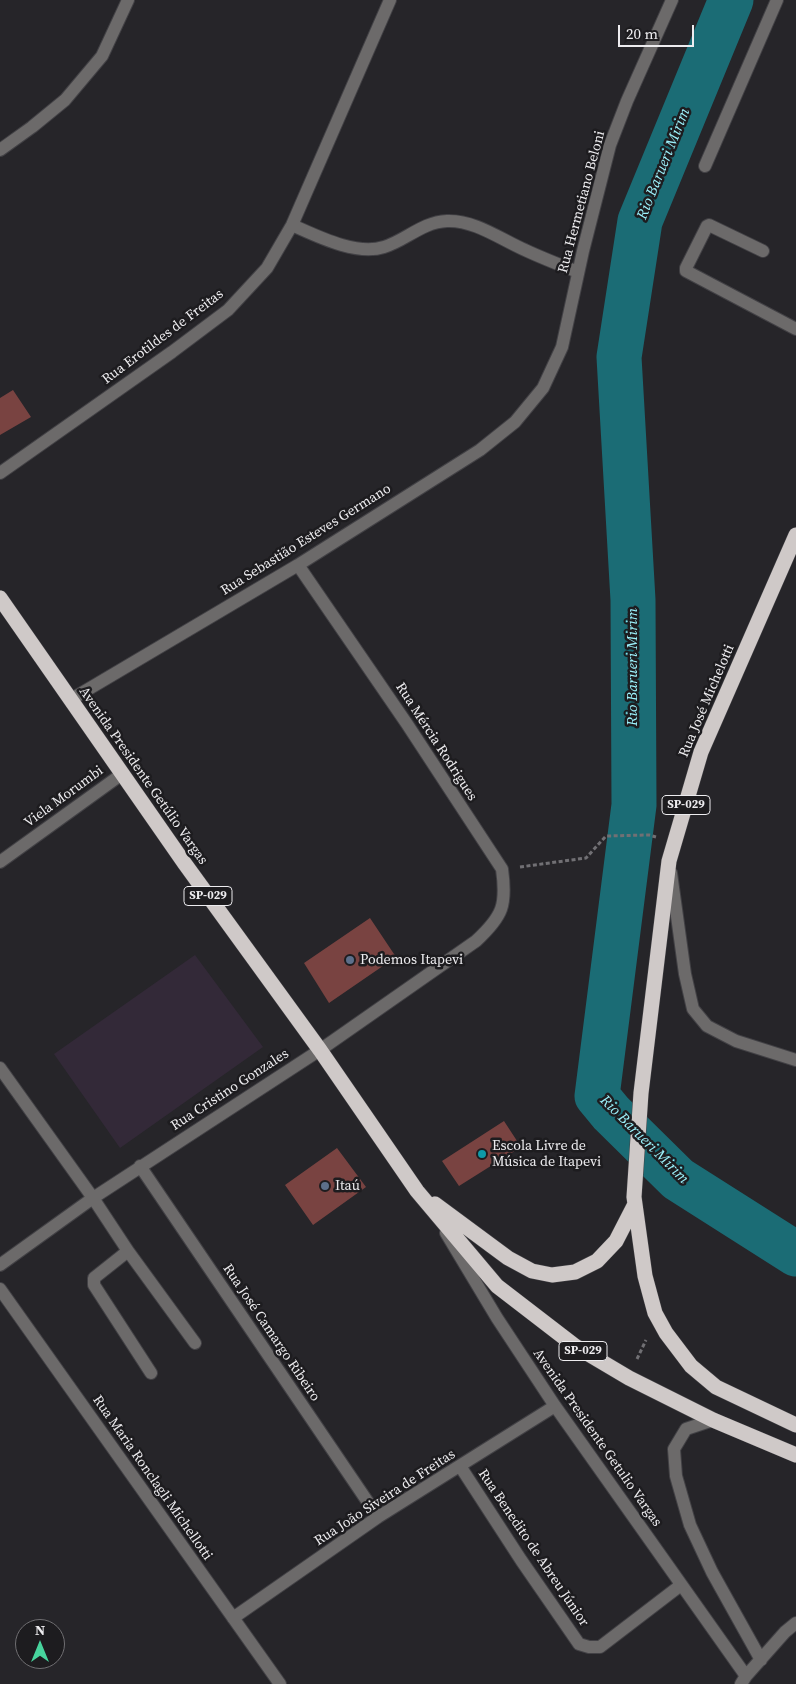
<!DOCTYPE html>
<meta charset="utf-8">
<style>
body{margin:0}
#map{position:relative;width:796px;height:1684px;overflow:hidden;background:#262529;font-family:"Source Serif 4",serif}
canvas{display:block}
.north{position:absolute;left:15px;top:1619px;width:50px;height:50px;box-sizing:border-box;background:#1d1c1f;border:1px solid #706f72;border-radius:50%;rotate:0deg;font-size:14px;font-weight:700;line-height:20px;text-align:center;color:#edecef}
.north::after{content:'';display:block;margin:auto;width:18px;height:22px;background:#47d49d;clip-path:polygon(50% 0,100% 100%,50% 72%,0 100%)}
.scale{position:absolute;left:618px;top:25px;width:76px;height:22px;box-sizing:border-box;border:2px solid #edecef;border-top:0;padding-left:6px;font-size:15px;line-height:18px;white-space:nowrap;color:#edecef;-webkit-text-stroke:4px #1d1c1f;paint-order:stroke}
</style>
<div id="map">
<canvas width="796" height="1684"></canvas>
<div class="north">N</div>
<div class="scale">20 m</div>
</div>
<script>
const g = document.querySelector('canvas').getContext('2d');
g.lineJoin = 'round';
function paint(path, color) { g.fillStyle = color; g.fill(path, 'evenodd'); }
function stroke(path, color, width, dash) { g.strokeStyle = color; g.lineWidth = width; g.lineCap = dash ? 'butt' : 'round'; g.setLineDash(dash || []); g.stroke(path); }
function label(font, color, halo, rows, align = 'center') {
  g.font = font + ' "Source Serif 4",serif'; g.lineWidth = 5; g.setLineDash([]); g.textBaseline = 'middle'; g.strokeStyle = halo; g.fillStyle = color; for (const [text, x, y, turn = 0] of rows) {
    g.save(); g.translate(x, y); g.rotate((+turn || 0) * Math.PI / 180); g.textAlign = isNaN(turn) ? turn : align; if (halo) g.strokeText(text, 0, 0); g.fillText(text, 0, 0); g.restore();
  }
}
paint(new Path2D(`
 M195 955 263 1047 120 1148 54 1054Z`), '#332938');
stroke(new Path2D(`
 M731 0 640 221 619 357 633 600 634 805 597 1096 611 1113 678 1179 796 1254`), '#1b6c75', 45);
paint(new Path2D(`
 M13 390 31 417 0 435V398Z
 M370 918 396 957 329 1003 304 963Z
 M504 1121 521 1147 459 1186 442 1161Z
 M337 1148 366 1187 313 1225 285 1185Z`), '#794341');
const minor = new Path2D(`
 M0 150 32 127 65 100 102 56 128 0
 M705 166 777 0
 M292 225C317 236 356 256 384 247 405 241 422 222 447 221 475 220 500 239 525 250 542 258 560 265 578 272
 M763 251 709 225 707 226 686 268V271L796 329
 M0 473 172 352 228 310 267 268 292 225 390 0
 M70 700 298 565 480 450 515 422 543 388 562 347 583 251 610 145 627 101 672 0
 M0 862 122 774
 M671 873 685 974 693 1009 707 1026 736 1041 796 1060
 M0 1068 93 1198 128 1251 94 1278V1285L151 1373
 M140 1166 378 1517
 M446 1233 497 1318 555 1406 746 1676
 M128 1251 195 1343
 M0 1265 93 1198 320 1050 476 941C503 916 507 905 502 869L407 724 298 565
 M0 1289 280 1684
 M713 1420 686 1429 674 1449 676 1476 690 1525 712 1572 761 1660
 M460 1466 521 1560 579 1644 589 1647H600L681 1585
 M233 1618 378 1517 555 1406
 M741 1684 746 1676 785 1632 796 1623`);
const highway = new Path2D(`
 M796 535 701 752 669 861 641 1093 634 1197 645 1276 655 1313 666 1333 691 1366 716 1387 796 1425
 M0 598 185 864 320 1050 417 1191 497 1286 575 1346 629 1378 713 1420 796 1455
 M435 1204 508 1258 532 1271 552 1275 575 1272 597 1261 616 1241 634 1206`);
stroke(minor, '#424145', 14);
stroke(highway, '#424145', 16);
stroke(new Path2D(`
 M520 867 586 858 606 836 649 835 656 837
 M637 1359 646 1340`), '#717074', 3, [4, 2.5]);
stroke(minor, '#6c6a6a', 12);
stroke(highway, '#cfc9c8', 15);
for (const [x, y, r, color] of [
 [350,960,5,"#5c6f8a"],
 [482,1154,5,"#0f9aa8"],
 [325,1186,5,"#5c6f8a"]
]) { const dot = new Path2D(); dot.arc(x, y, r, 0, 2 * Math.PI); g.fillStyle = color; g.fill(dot); stroke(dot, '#1d1c1f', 2); }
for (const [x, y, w] of [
 [686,805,48],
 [208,896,48],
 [583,1351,48]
]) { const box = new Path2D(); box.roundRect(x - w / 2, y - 9.5, w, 19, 4); g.fillStyle = '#1d1c1f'; g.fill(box); stroke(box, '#edecef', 1); }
label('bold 12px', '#edecef', null, [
 ["SP-029",686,805],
 ["SP-029",208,896],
 ["SP-029",583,1351]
]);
label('14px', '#edecef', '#1d1c1f', [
 ["Rua Hermetiano Beloni",582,202,-75],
 ["Rua Erotildes de Freitas",163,337,-37],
 ["Rua Sebastião Esteves Germano",306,540,-32],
 ["Rua José Michelotti",707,701,-67],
 ["Rua Mércia Rodrigues",436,742,57],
 ["Avenida Presidente Getúlio Vargas",143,776,55],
 ["Viela Morumbi",64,797,-36],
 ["Rua Cristino Gonzales",230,1090,-33],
 ["Rua José Camargo Ribeiro",271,1333,56],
 ["Avenida Presidente Getulio Vargas",597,1438,55],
 ["Rua Maria Ronclagli Michellotti",152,1478,55],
 ["Rua João Siveira de Freitas",385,1498,-33],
 ["Rua Benedito de Abreu Júnior",533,1548,56]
]);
label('14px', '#edecef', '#1d1c1f', [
 ["Podemos Itapevi",360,960],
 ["Escola Livre de",492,1146],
 ["Música de Itapevi",492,1162],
 ["Itaú",335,1186]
], 'left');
label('italic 15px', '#9df3fd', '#1d1c1f', [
 ["Rio Barueri Mirim",664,164,-68],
 ["Rio Barueri Mirim",633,667,-90],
 ["Rio Barueri Mirim",644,1140,45]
]);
</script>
